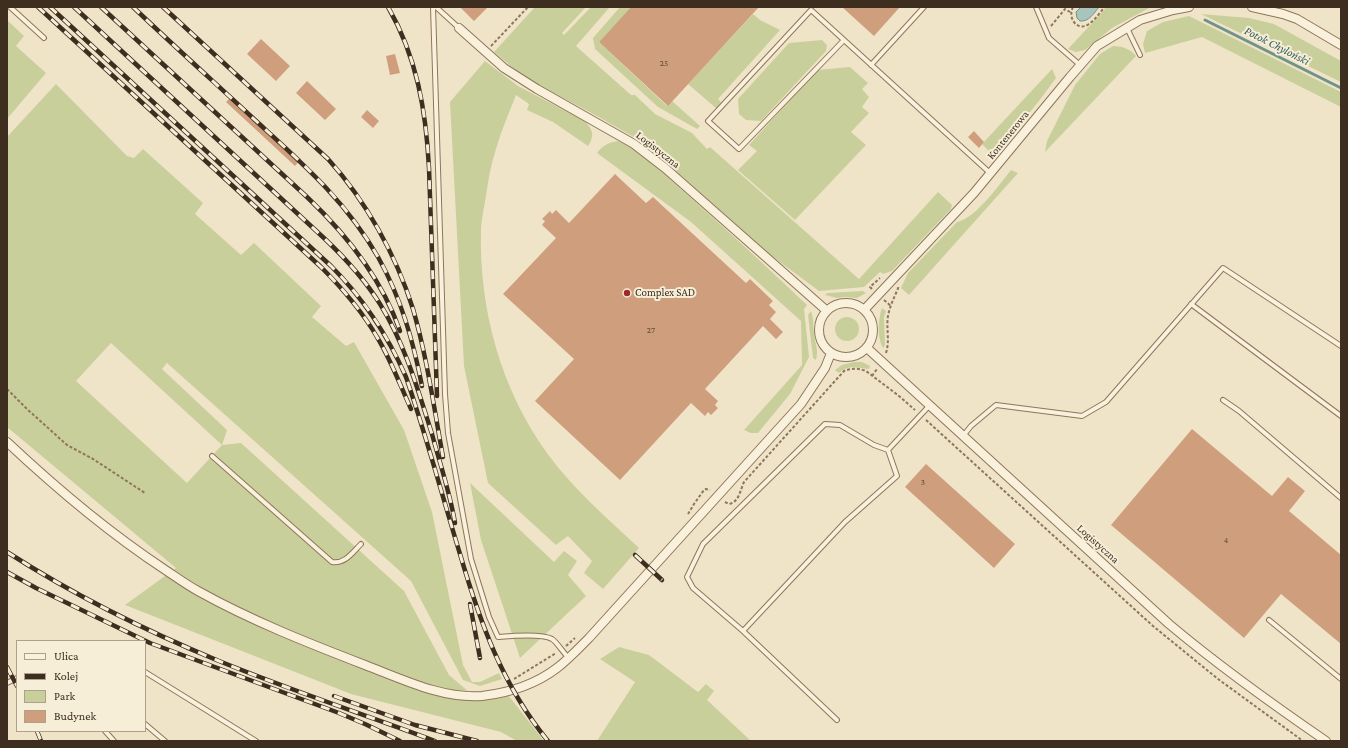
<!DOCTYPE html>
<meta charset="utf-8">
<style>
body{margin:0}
#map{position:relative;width:1348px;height:748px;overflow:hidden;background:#f0e4c8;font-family:"Crimson Pro",serif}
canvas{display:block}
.frame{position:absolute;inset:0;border:8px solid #3d2e20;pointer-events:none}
.legend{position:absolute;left:16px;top:640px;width:130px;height:92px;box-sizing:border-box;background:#f7eed8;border:1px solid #ada18e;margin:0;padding:5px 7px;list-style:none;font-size:12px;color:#3d2e20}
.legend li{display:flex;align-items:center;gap:8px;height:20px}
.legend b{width:20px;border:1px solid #ada18e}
</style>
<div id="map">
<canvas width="1348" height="748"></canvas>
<div class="frame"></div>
<ul class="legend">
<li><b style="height:5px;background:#faf1dc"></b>Ulica</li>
<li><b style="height:5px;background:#3d2e20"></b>Kolej</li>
<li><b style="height:11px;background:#c9cf9b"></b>Park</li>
<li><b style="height:11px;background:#cf9f7d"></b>Budynek</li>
</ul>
</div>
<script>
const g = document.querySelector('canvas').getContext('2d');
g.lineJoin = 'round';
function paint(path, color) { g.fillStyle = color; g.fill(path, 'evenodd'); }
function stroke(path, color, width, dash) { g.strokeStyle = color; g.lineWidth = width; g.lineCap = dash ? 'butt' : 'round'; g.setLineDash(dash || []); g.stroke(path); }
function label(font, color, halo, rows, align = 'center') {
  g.font = font + ' "Crimson Pro",serif'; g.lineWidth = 4; g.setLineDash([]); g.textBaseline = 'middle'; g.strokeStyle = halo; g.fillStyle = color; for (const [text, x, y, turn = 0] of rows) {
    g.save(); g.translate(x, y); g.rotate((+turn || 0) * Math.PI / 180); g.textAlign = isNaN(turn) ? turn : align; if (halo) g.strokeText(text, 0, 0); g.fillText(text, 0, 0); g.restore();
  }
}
paint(new Path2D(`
 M535 7H586L562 33 564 35 591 7H610L576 46 631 95H635L655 114 692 133 707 149 710 147 859 279 938 192 952 205 951 209 892 271 883 274 880 272 864 287 819 291 769 254 646 144 597 116 524 77 494 52Z
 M620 7H631L599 42 667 106 672 101 700 126 697 129 658 107 595 49 593 38Z
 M1107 7H1151L1112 28 1085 50 1076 52 1068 49Z
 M753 14 760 20 780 30 718 99 721 102 717 109 688 84Z
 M1201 14 1249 18 1274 24 1341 61V82Z
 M1189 16 1341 92V107L1202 37 1145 53 1143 44 1147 31 1163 22Z
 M7 20 24 36 16 46 46 73 7 119Z
 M822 40 827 45 826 51 761 121 746 120 739 114 738 99 789 43Z
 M1113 46C1123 46 1130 49 1136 56L1045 152 1047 141 1075 85 1100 54Z
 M485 61 518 86 585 121C593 131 595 135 588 146L553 122 527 110 529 104 516 95C509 113 501 131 496 149 491 164 488 181 486 196 484 208 481 221 481 232 479 309 501 390 547 453 573 489 607 518 639 548L603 589 584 573 592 561 568 536 556 545 488 483 464 366 450 102Z
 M850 67 868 83 862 89 869 97 862 107 869 113 851 132 866 145 795 220 738 170 757 151 749 145 817 70Z
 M1052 69 1056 78 1039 101 994 156 982 144Z
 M56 84 127 156 134 158 143 149 203 203 195 214 241 255 254 243 321 306 312 317 346 346 354 342 404 430 432 512 463 665 472 682H480L499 673 502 679 480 686 463 680 411 581 167 363 162 369 227 430 222 445 241 443 404 591 449 675 476 698 508 695 544 741H517L501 732 351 694 125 605 176 568 7 427V137ZM111 343 222 445 187 483 76 381Z
 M618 141C641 149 665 175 683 191 725 228 766 266 807 305L804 309 809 357 790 394 758 433H751L744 430 802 365 801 321 691 222 597 153C603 145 608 143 618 141Z
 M1011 170 1018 173 909 295 901 288 908 273 957 222C976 218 998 186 1011 170Z
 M863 291 866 293 857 298 845 297 837 298 825 295 827 293Z
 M882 308 886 311 884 317 885 345 883 348C877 338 878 319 882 308Z
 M811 311C814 319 813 325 814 334 815 343 819 350 816 360L813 358 808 315Z
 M835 329a12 12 0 1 1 24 0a12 12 0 1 1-24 0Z
 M854 362H862L870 366 869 369C858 368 848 364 839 373L835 370 842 365Z
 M470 483 554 562 564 551 577 561 568 575 586 596 520 658 481 540Z
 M619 647 649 655 698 692 706 684 714 691 707 700 751 741H597L635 682 600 659Z`), '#c9cf9b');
const water = new Path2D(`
 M1085 7H1099C1094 13 1089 22 1080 21L1077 18 1076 12 1080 8Z`);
paint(water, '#a9c4bc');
stroke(water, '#6f938a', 1);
stroke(new Path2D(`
 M1205 20 1341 88`), '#6f938a', 3);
paint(new Path2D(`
 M460 7H488L474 21Z
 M631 7H759L668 106 599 42Z
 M842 7H900L874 36Z
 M261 39 290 66 276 81 247 54Z
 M395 54 400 73 390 75 386 56Z
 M307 81 336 109 325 120 296 93Z
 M232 96 301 159 295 166 226 102Z
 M367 110 379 121 373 128 361 117Z
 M974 131 984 142 979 148 968 137Z
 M615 174 646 203 653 197 746 283 750 279 773 301 769 305 776 312 770 319 783 332 776 339 763 326 705 389 718 401 715 405 718 408 711 415 708 412 705 416 691 403 620 480 535 401 574 359 503 294 556 238 542 225 545 221 542 219 550 211 552 214 556 210 569 223Z
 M1192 429 1272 496 1288 477 1305 491 1289 511 1341 555V644L1281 594 1244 638 1111 525Z
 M926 464 1015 544 994 568 905 487Z`), '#cf9f7d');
const lane = new Path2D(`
 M10 7 44 38
 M433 7 445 394 448 433 471 559 489 617 498 637C511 636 541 633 552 639 557 642 564 654 569 658
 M436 7 459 28
 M1036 7 1049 38 1080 65
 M1127 28 1140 55
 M844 40 739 149 708 121 811 10 990 173
 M871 65 924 7
 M1191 304 1341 416
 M1223 400 1239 411 1341 498
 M963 436 971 426 996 405 1082 416 1106 402 1223 268 1341 346
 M212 456 332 562C345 564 352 553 361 544
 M1269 620 1341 679
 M743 631 845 522 897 476 888 450
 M145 672 256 741
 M7 683 17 678
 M837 720 743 631 693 588 687 577 703 544 825 424 840 425 874 445 888 450 930 405
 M145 724 165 741
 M105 731 114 741`);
const street = new Path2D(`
 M1252 7 1283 14 1297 19 1341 45
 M459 28 504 68 537 89 634 144 665 168 827 311
 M819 330a27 27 0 1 1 54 0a27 27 0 1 1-54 0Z
 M864 310 974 193 1070 77 1097 46 1140 20 1173 10 1189 7
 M867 348 1169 624C1219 666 1272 704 1326 741
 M7 442C56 488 108 532 164 569 176 577 187 585 198 591 252 621 308 643 365 665 402 679 442 699 482 696 508 693 536 684 557 668 569 659 579 648 589 638L801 404 825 368 831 353`);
stroke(lane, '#8d765c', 6);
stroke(street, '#8d765c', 10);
stroke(new Path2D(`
 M1073 7C1067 19 1078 32 1089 24 1095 20 1100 12 1105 7
 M1051 26 1065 9 1070 12
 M491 46 528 7
 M872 289 870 287 880 278
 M884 300 891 306
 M886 353C890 341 886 328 888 316 890 305 895 296 899 286
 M872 376 877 369
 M7 389 27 409 67 445 93 459 145 493
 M926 420 1153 626 1218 679 1303 741
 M725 502 729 504C739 502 740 491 744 482L844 371C852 368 858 368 866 371L899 396 915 410
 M688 514 694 504 704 490 706 489 710 490
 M566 646 575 638
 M514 679 556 653`), '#8d765c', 2, [3, 2]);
stroke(lane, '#faf1dc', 4);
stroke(street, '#faf1dc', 8);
const rail = new Path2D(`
 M38 7 321 267C342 288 362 311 377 337 391 360 400 385 411 409
 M50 7 331 266C364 299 387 334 406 377 426 435 442 495 460 554 480 622 502 685 548 741
 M74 7 325 239C346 259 365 280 380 304 405 344 418 390 432 434 440 464 450 493 455 523
 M101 7 307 197C346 234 382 279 400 331
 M133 7C173 45 214 82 255 120 302 163 346 201 378 257 401 298 413 340 422 386
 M163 7 328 159C366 201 396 255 413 309 427 357 434 408 443 457
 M388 7C417 57 426 111 429 168L437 396
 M7 552C74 595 146 631 219 661 290 690 363 714 435 741
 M635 555 662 580
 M7 572 36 588 150 643 339 713 365 724 400 741
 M470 604 480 658
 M7 667 17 686
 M334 696 415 725 477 741
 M37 731 41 741`);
stroke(rail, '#3d2e20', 4.5);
stroke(rail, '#f7eed8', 3, [9]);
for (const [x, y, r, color] of [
 [627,293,4,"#9e2a2b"]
]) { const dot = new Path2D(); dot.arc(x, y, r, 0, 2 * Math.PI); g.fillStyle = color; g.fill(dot); stroke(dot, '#f7eed8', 1.5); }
label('9px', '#624a37', null, [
 ["25",664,63],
 ["27",651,330],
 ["3",923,482],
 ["4",1226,540]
]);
label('11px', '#3d2e20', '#f7eed8', [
 ["Kontenerowa",1008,135,-51],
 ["Logistyczna",658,150,38],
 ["Logistyczna",1098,544,42]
]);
label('11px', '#3d2e20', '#f7eed8', [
 ["Complex SAD",635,293]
], 'left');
label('italic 12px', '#2f5d5a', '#f7eed8', [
 ["Potok Chyloński",1277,46,27]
]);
</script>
